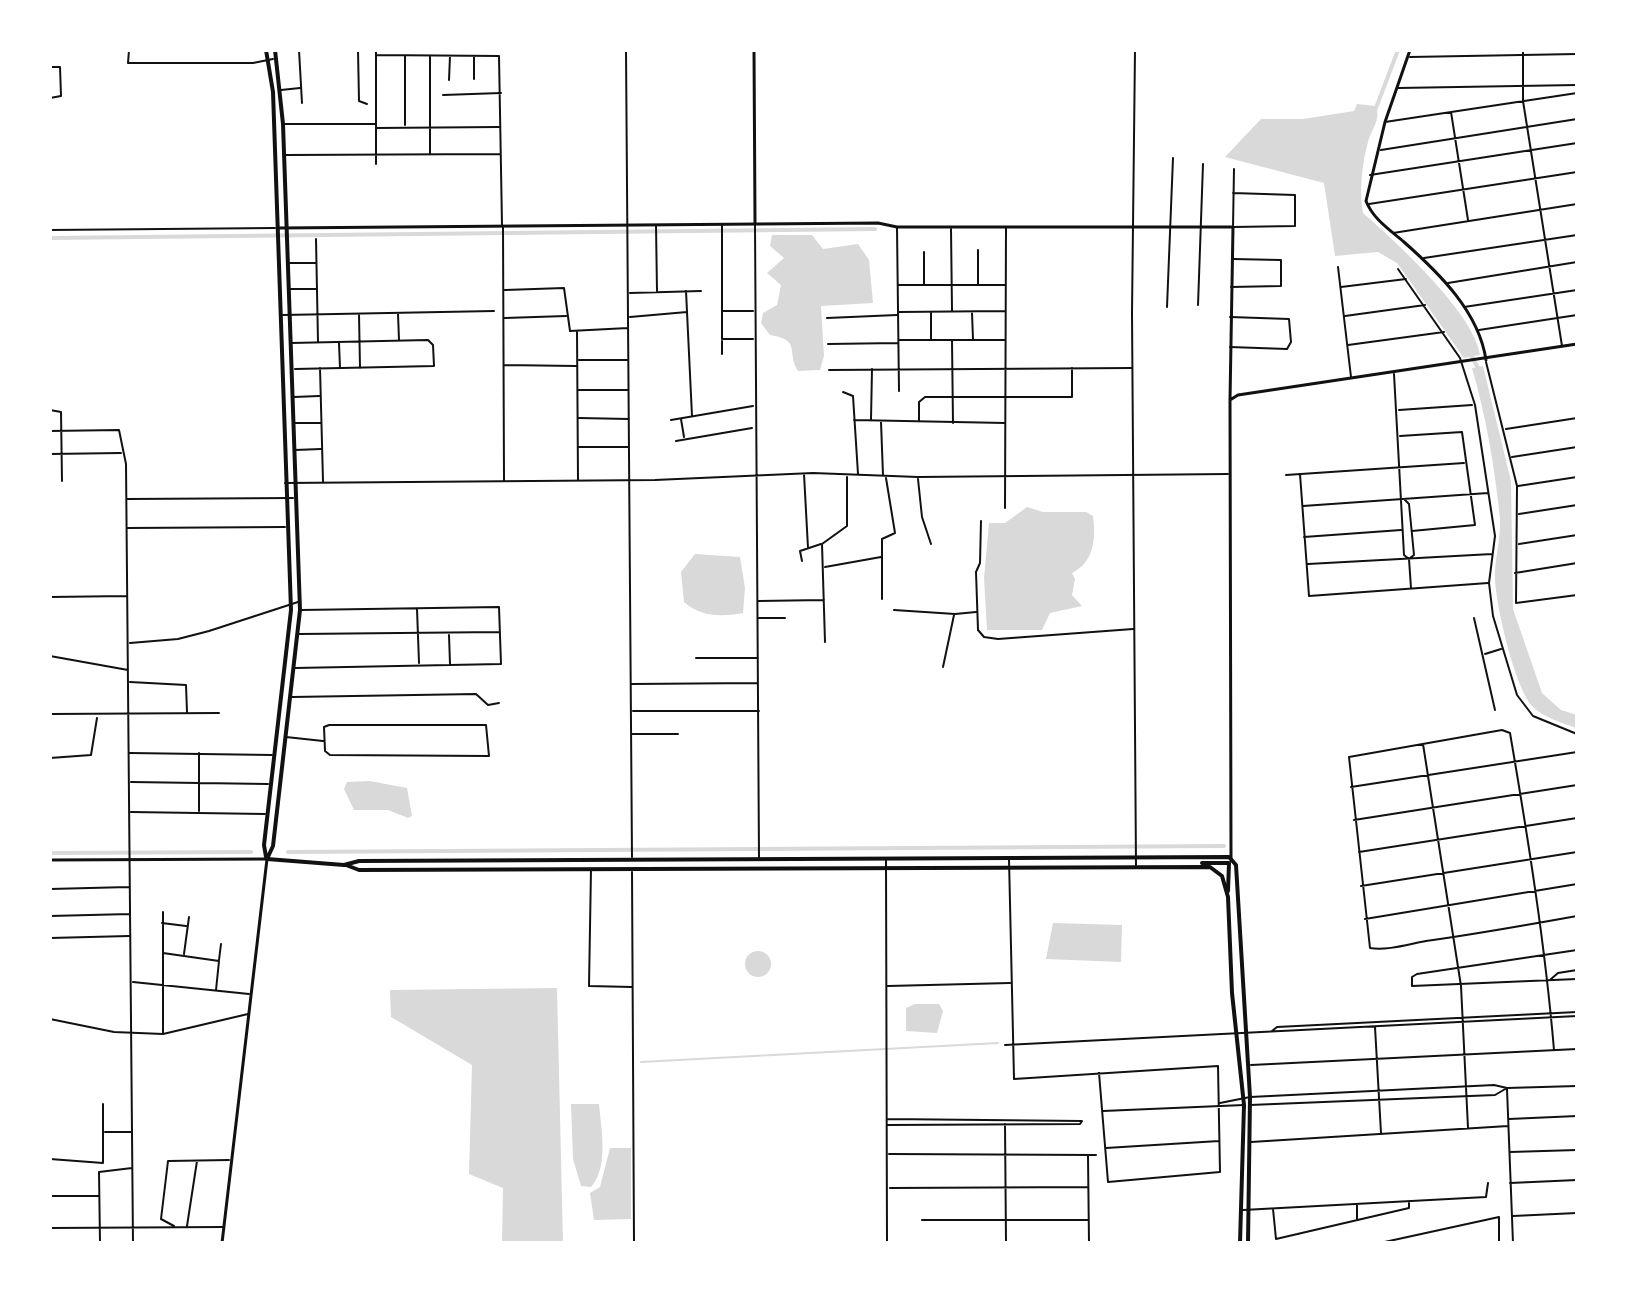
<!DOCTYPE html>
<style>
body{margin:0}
#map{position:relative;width:1627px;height:1293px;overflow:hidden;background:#fff;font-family:Poppins,sans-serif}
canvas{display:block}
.frame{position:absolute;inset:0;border:52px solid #fff;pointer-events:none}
</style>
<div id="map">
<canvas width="1627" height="1293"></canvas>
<div class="frame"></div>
</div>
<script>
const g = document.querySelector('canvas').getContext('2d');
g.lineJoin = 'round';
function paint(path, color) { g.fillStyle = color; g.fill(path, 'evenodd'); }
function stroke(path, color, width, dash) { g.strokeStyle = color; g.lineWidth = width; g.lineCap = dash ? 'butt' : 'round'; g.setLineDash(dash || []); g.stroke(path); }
paint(new Path2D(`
 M1357 104 1376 106C1381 120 1372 128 1368 142 1362 163 1359 191 1363 213 1394 240 1475 314 1480 355L1464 358 1397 263 1378 252 1335 256 1324 183 1225 157 1261 119H1303L1354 111Z
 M772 235H812L823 249 858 244 869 260 873 303 821 306 824 356 820 370 798 371C786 352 802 340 770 335L761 323 763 313 777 305 781 285 767 273 784 258 770 246Z
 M1483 366 1511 481 1513 609 1542 693 1561 710 1577 715V728C1564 724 1543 717 1533 707 1515 689 1496 606 1495 579 1494 560 1501 540 1500 519 1495 469 1486 416 1472 368Z
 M1027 507 1043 512H1086L1093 516C1096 539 1094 562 1072 573L1075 579 1072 595 1082 606 1050 613 1042 630H987L984 578 989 523H1005Z
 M695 554 740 557 745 588 743 613C721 617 701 617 684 602L681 572Z
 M370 781 407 788 412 816 408 818 388 810H354L344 789 347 782Z
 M1053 923 1122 925 1121 962 1046 959Z
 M745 964a13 13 0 1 1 26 0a13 13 0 1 1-26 0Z
 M557 988 563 1243H502L503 1188 469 1174 472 1065 391 1017 390 990Z
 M915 1004H939L943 1011 937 1033 906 1031V1008Z
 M571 1104H599C601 1129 609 1166 591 1187L581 1186 573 1159Z
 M610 1148H631V1219L594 1220 590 1193 600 1187Z`), '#d9d9d9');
stroke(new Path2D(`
 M641 1062 998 1043`), '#d9d9d9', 2);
stroke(new Path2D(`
 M1376 108 1398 50
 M50 238 875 229
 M1470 353 1479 370
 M288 852 1224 846
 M50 853 251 852`), '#d9d9d9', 4);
stroke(new Path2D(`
 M129 50 128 63H253L273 59
 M299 50 302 103
 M358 50 359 101 367 104
 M626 50 632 857
 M1135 50 1132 313 1136 865
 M1523 50V101L1562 346
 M376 55 499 56 502 225
 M405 56V125
 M1410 57 1577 54
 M50 67H60L61 96 50 98
 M474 79V56
 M449 80 450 56
 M1398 88 1577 85
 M281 90 300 88
 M443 95 501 93
 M1451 112 1468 220
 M1385 122 1577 93
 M285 124H375
 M376 128 499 127
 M1381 150 1577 119
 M430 153V56
 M286 155 500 154
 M376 164V50
 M1370 175 1577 143
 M1233 193 1295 195V226L1233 227 1234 169
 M1369 204 1577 172
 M656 225 657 291
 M722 225V339H753
 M755 225 759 858
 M503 227 504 480
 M897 228 899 391
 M951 229 952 310
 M50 230 275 228
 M1393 233 1577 204
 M316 239 318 342
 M978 250V285
 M924 252V284
 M1424 258 1577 235
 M290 263H316
 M1338 267 1351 377
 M1398 269 1460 358 1475 405 1495 536 1489 583 1493 616 1517 695 1533 716 1577 734
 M1448 283 1577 262
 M899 285H1005
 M1231 287 1281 286V260L1233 259
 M1341 287 1406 279
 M290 289H316
 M505 290 564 288 570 331 628 328
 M686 291 692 416
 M630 293 701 291
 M1198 305 1203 164
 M1167 307 1173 158
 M1464 307 1577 290
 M723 311H753
 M899 312 1005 311
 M931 313V339
 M972 313 973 339
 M359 314 360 368
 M398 314 399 340
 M283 315 494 311
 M1345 316 1425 305
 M630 317 687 312
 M1230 317 1289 319 1291 342 1287 349 1230 347
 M505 318 566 316
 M827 318 897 315
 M1479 330 1577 315
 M577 331 578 480
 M900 340H1005
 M952 341 953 423
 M291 343 428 340 433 345 434 366 295 369
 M339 343 340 368
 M828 344 898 343
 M1348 345 1444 332
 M722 354V341
 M579 360H628
 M1486 362 1517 486 1516 603 1577 595
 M504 365 576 366
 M320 368 323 481
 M829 370 1131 368
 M1394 374 1404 555 1409 559 1411 588
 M579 390H628
 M843 392 853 396 858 474
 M294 397 319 396
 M50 410 61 412 62 481
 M1399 410 1472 405
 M579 418 629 419
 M681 419 684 437
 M871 419 872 369
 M671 420 753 406
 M854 420 1005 423
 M919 420V402L925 397H1072V368
 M881 422 883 475
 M294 423H320
 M1506 429 1577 418
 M50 431 119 430 126 464 133 1243
 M1400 436 1462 432 1475 525 1412 531
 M676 441 752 428
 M579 447H629
 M295 450 321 449
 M50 454 121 453
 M1512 457 1577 447
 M804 474 808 548
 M1300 474 1309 596 1488 583
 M1286 475 1464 463
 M918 479 922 517 931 544
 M285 483 655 480 813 473 918 477 1228 474
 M1518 486 1577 477
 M127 499 293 498
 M1405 500 1409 504 1414 555 1410 558
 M1303 506 1488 493
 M1005 508 1006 227
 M1519 514 1577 505
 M981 521 980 563 976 572 978 630 984 637 998 639 1133 629
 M128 528 285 527
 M1304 537 1401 530
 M1519 544 1577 535
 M802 561 800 551 821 544
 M1308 564 1492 554
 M825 567 881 557
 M1515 573 1577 563
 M50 597 127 596
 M882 599V539L895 533 886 478
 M759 601 824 600
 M417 609 419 663
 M894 610 955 614 976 612
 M759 618H785
 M1474 618 1495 710
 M299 634 500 632
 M449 635 450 664
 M825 642 822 544 847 526V477
 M130 643 178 639 209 631 298 602
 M1485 654 1501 649
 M50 656 128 670
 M696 658H758
 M943 667 954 615
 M295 668 501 664 499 607 301 610
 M130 682 186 685 187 712
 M632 684 757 683
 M292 697 476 694 488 705 499 703
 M633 711H759
 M50 714 219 713
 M329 725H486L489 756 330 755 325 751 324 727Z
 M632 734H678
 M286 737 323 741
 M1423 744 1461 986 1468 1128
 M130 753 272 755
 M50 758 91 755 97 718
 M131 782 268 784
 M1351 787 1577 752
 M199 811V753
 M131 812 265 814
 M1354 820 1577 785
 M1359 852 1577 818
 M1009 859 1014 1079 1218 1066 1220 1172 1108 1182 1099 1073
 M886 860 887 1243
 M591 869 589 986 632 987
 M632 872 634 1243
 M1361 886 1577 852
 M50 889 129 887
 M163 912V1033
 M50 916 130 914
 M1365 919 1577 884
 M162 923 186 926
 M50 938 129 936
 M1577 950 1417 974 1412 977V986L1577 979
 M163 953 219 961 216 990
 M184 954 189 917
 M219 960 221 944
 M1551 979 1558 973 1577 970
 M133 982 249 994
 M888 986 1010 983
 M50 1019 114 1032 163 1034 248 1014
 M1375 1027 1381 1133
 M1272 1031 1277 1027 1577 1012
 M1005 1045 1577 1016
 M1554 1050C1545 944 1528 838 1510 733L1502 730 1349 757 1370 948C1387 951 1409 944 1426 941 1477 934 1527 925 1577 916
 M1251 1065 1577 1049
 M1507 1089 1513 1243
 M1220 1103 1250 1097 1494 1085 1507 1088 1577 1086
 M1250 1105 1495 1095 1507 1088
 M1103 1111 1244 1105
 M887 1119 1082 1121 1080 1124 887 1125
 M1509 1119 1577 1116
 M1005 1124 1006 1243
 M105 1132H131
 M1251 1142 1508 1126
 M1106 1148 1219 1141
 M1510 1152 1577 1150
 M889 1154 1096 1155
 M1088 1156 1089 1243
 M50 1159 103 1163V1104
 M1510 1183 1577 1180
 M890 1188 1088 1187
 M50 1196H98
 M1357 1205V1219
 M1273 1209 1276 1239 1409 1208V1203
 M1243 1210 1486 1197 1488 1183
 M1513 1216 1577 1213
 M922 1220H1088
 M174 1226 161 1219 168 1161 229 1160
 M187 1226 197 1161
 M50 1228 224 1227
 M100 1243 99 1172 132 1168
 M1380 1243 1499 1217V1243
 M1569 1243H1577`), '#111', 2);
stroke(new Path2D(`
 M754 50 755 222
 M1410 50 1385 122 1366 201C1373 219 1390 230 1404 242 1439 273 1479 312 1486 360
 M279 228 878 223 897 227H1233L1230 400
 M1231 858 1230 400 1238 395 1577 344
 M50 860 266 859`), '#111', 3);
stroke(new Path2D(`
 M222 1243 267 859`), '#111', 3);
stroke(new Path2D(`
 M266 50 273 92 291 610 264 845 266 857
 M267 859 344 865 359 861 1229 857 1236 865 1250 1097 1248 1243
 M267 859 273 846 300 610 283 124 275 50
 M1202 863H1229L1228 891
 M346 865 359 870 1210 867 1222 876 1228 897 1232 993 1244 1105 1240 1243`), '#111', 4);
</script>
